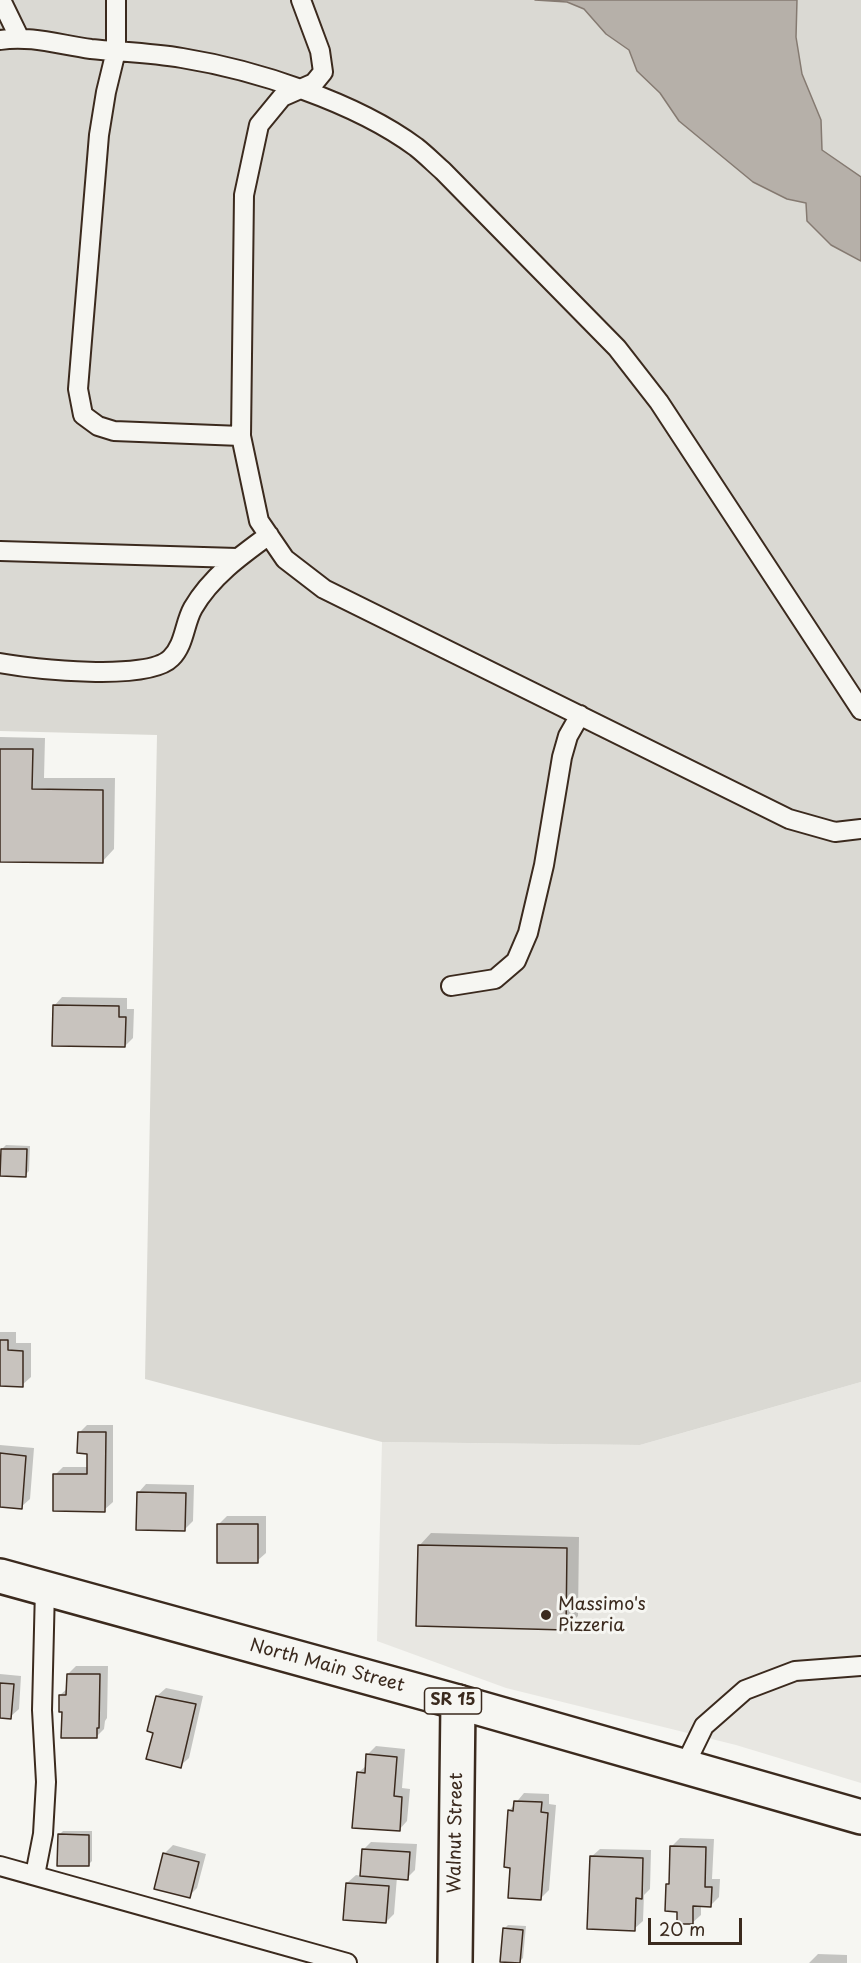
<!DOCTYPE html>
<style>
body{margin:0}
#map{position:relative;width:861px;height:1963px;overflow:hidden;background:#f6f6f2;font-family:"Playpen Sans",sans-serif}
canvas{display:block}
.scale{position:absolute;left:648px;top:1918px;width:94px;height:27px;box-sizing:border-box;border:3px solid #3b2a1e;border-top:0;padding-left:8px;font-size:18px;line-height:21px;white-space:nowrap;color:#3b2a1e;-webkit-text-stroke:4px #f6f6f2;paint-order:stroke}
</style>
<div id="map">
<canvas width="861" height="1963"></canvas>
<div class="scale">20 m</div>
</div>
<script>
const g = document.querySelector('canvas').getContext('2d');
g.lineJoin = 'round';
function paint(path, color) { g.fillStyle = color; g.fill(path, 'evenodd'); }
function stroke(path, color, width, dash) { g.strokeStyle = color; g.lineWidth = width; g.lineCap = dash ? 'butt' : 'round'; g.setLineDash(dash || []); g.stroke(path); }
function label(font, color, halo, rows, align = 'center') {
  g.font = font + ' "Playpen Sans",sans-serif'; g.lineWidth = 6; g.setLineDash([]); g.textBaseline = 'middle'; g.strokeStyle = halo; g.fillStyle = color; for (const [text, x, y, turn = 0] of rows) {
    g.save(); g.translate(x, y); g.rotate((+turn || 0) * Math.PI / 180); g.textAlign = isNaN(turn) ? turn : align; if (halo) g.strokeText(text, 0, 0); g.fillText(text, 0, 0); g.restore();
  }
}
paint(new Path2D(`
 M861 1382V1783L736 1745 506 1688 377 1641 382 1442 640 1445Z`), '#e8e7e2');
paint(new Path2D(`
 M0 0H861V1382L640 1445 382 1442 145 1379 157 735 0 731Z`), '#dad9d3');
const water = new Path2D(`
 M535 0H797L796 37 802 74 821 120 822 150 861 177V261L831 245 807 221 806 203 787 199 753 182 679 121 660 93 637 71 629 50 606 34 584 9 567 2Z`);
paint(water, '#b6b0a9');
stroke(water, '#857a71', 1.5);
paint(new Path2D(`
 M0 737 45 738 44 778H115L114 849 102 862 0 861Z
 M62 997 127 998V1009H134L133 1038 125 1046 54 1006Z
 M6 1145 30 1146 29 1171 25 1175 2 1149Z
 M0 1332H16V1343H31V1377L22 1385H0Z
 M87 1425H113V1502L104 1510 55 1475 63 1467H88L89 1452 79 1433Z
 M0 1445 34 1448 30 1499 21 1507 0 1505Z
 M146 1484 194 1485 193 1521 185 1529 138 1493Z
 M227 1516H266V1553L257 1561 219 1524Z
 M431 1533 579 1537 578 1616 565 1628 419 1546Z
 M76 1666H108L107 1718 105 1721 104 1729 96 1737 60 1695 68 1688V1674Z
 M0 1674 21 1676 19 1709 10 1717H0Z
 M166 1688 203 1696 189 1758 180 1766 154 1732 157 1696Z
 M376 1746 405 1749 402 1788 410 1789 407 1821 399 1830 358 1773 367 1765V1755Z
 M524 1793 549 1794V1804L556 1805 549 1890 541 1898 511 1867 509 1811Z
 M63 1831H92V1861L88 1865 59 1835Z
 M680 1838 714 1839 712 1879H720L719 1897 711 1905H701V1915L692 1923 679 1911 668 1885 670 1882 671 1847Z
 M371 1842 417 1844 415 1870 407 1878 397 1877 394 1914 386 1922 347 1883 356 1875 362 1876 363 1850Z
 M173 1845 206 1854 197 1888 189 1896 164 1854Z
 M600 1849 651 1850 650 1889 644 1895 643 1921 634 1929 591 1857Z
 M508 1925 526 1926 523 1958 519 1962 504 1929Z
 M818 1954 847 1955V1963H809Z`), '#0003');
const building = new Path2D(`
 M0 749H33L32 789 103 790V863L0 862Z
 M53 1005 119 1006V1017H126L125 1047 52 1046Z
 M1 1149H27L26 1177 0 1176Z
 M0 1340H8V1350L23 1351V1387L0 1386Z
 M78 1432H106L105 1512 53 1511V1474H87V1454L77 1453Z
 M0 1453 26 1456 22 1509 0 1507Z
 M137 1492 186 1493 185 1531 136 1530Z
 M217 1524H258V1563H217Z
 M418 1545 567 1548 566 1630 416 1626Z
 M67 1674H100L99 1728H97V1738H61L62 1712H59V1695H66Z
 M0 1683 14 1684 11 1719 0 1718Z
 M156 1696 196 1704 181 1768 146 1759 153 1733 147 1731Z
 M366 1754 397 1757 394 1796 402 1797 400 1831 352 1828 357 1772 365 1773Z
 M514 1801 542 1802 541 1812 548 1813 541 1900 508 1898 510 1868 504 1867 508 1810 513 1811Z
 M58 1834 89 1835V1866H57Z
 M670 1846 706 1847 705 1887H712L711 1907 693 1906V1924H677V1912L665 1911 666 1884H669Z
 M362 1849 410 1852 408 1880 360 1876Z
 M163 1853 199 1862 190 1898 154 1889Z
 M590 1856 643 1858 642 1899 636 1898 635 1931 587 1929Z
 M346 1883 389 1886 386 1923 343 1920Z
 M503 1928 523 1930 520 1963 500 1962Z`);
paint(building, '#c8c3be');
stroke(building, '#3b2a1e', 1.5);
const lane = new Path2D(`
 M1 0 19 37
 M116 0V51L106 92 99 135 83 328 78 389 83 415 98 426 114 431 241 436
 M301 0 320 51 323 72 314 83 282 97 259 125 244 195 241 436 259 521 285 559 324 589 789 819 835 832 861 829
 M0 40C31 35 60 45 91 49 121 52 152 53 182 58 256 70 355 102 416 147 425 154 434 163 443 171L617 348 659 402 861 710
 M0 551 237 558
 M0 663C33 669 148 682 171 658 185 644 184 624 193 608 211 577 240 556 269 535
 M451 986 495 979 516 961 528 933 544 865 562 757 568 736 580 715
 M684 1767 704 1726 745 1690 795 1671 861 1666
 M0 1866 347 1963
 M35 1875 43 1834 46 1782 42 1710 45 1589`);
const street = new Path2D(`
 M455 1963 458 1702`);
const primary = new Path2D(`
 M0 1576 458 1702 861 1817`);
stroke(lane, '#3b2a1e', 22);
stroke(street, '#3b2a1e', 38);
stroke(primary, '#3b2a1e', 38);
stroke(lane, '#f6f6f2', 18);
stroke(street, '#f6f6f2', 33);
stroke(primary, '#f6f6f2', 33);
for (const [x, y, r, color] of [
 [546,1615,6,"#3b2a1e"]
]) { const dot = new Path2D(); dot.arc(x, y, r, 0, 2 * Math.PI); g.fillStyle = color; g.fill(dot); stroke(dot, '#f6f6f2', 2); }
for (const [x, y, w] of [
 [453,1701,57]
]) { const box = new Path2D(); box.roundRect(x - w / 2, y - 13, w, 26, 4.5); g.fillStyle = '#f6f6f2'; g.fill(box); stroke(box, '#3b2a1e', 1.5); }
label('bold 16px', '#3b2a1e', null, [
 ["SR 15",453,1701]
]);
label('18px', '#3b2a1e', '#f6f6f2', [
 ["Massimo's",558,1605],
 ["Pizzeria",558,1626]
], 'left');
label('18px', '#3b2a1e', '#f6f6f2', [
 ["North Main Street",327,1666,15],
 ["Walnut Street",456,1833,-89]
]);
</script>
